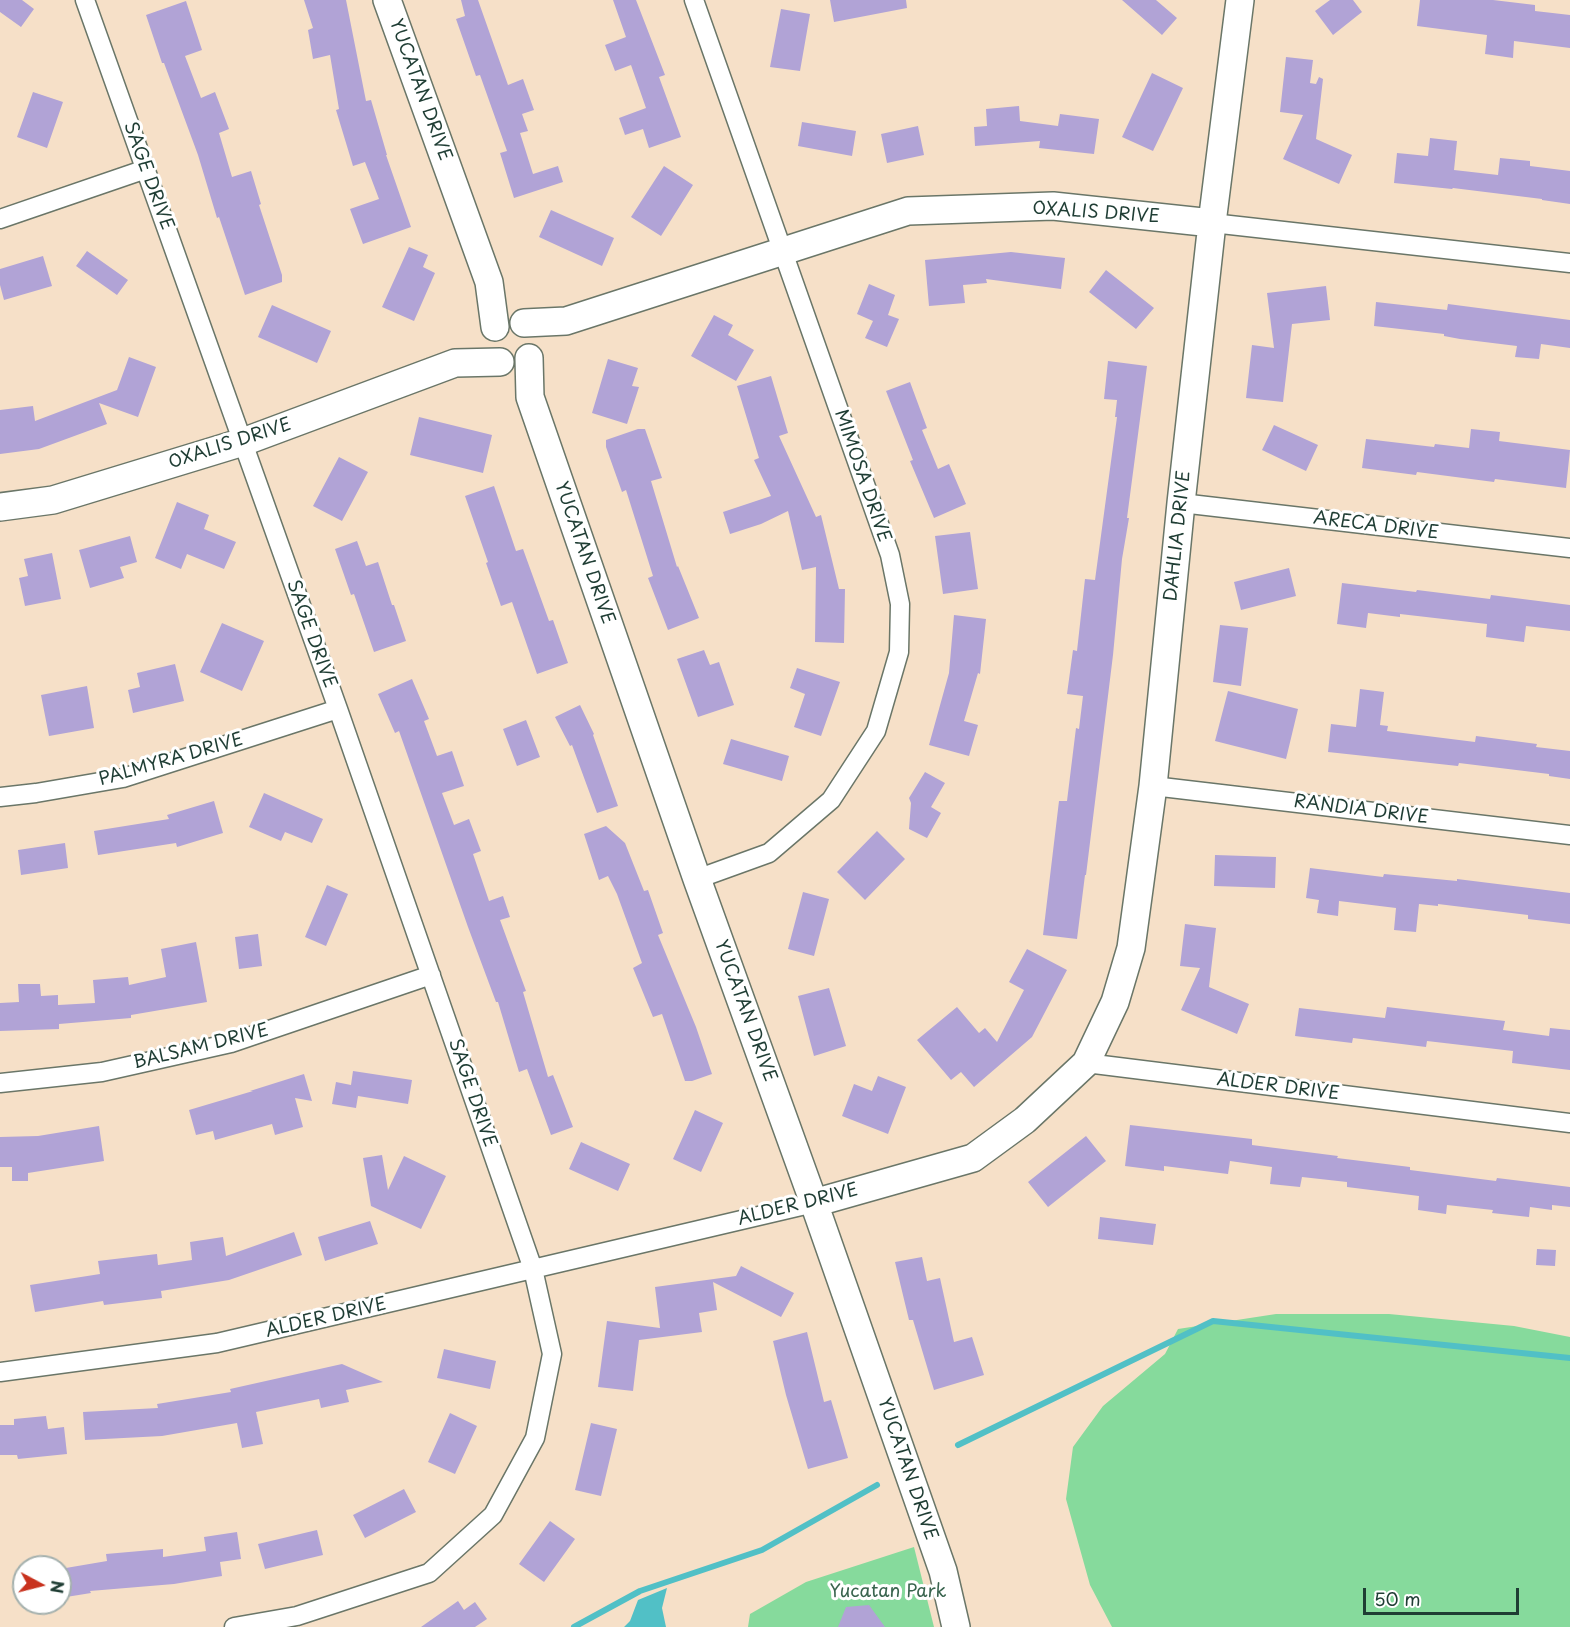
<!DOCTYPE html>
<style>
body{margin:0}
#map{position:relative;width:1570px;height:1627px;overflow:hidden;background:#f6e0c8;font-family:"Playpen Sans",sans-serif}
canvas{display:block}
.north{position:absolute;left:12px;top:1555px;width:60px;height:60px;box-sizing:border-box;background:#fff;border:2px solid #a5b1ae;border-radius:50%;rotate:97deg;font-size:16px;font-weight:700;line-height:24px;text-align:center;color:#1f3d34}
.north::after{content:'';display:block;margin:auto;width:21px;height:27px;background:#c8321e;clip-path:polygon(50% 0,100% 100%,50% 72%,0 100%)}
.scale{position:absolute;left:1363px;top:1588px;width:156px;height:27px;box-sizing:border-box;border:3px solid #1f3d34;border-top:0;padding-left:8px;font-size:18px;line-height:21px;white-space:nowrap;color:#1f3d34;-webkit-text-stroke:4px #fff;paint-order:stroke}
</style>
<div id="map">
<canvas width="1570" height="1627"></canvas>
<div class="north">N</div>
<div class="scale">50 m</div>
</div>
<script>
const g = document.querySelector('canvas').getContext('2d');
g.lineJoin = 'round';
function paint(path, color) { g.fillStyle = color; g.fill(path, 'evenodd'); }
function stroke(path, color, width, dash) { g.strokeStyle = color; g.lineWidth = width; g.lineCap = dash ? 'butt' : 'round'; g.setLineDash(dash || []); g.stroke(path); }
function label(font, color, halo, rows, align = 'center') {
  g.font = font + ' "Playpen Sans",sans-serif'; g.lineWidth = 6; g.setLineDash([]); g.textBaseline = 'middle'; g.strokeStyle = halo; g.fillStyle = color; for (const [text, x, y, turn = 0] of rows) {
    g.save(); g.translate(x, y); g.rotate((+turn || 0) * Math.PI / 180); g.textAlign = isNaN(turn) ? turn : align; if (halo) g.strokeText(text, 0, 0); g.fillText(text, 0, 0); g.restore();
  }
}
paint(new Path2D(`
 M1276 1314H1389L1514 1326 1570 1337V1627H1112L1090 1585 1066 1499 1073 1447 1103 1406 1165 1354 1178 1329Z
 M914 1547 934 1627H748L750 1614 806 1582Z`), '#86da9c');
paint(new Path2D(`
 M667 1588 662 1608 666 1627H624L630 1621 638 1600Z`), '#51c0c6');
stroke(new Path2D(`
 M958 1445 1213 1321 1570 1358
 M574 1627 640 1591 762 1550 877 1485`), '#51c0c6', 6);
paint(new Path2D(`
 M0 0H22L34 9 21 27 0 12Z
 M304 0H346L366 101 371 100 387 155H386L411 227 363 244 350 209 379 199 365 162 353 166 336 110 339 109 330 55 313 59 308 30 313 28Z
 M461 0H478L508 85 523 79 534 110 522 114 528 131 520 133 533 174 558 166 563 182 514 198 500 153 507 151 480 75 476 76 456 19 465 16Z
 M613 0H636L665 75 659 77 681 137 649 148 643 129 625 135 619 118 646 108 631 65 615 71 605 45 626 37Z
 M830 0H906L907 8 834 22Z
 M1122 0H1156L1177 18 1162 35Z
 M1330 0H1353L1362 12 1333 35 1315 11Z
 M1420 0H1493L1535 5V11L1570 15V48L1514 41 1513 58 1485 54 1487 35 1417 26Z
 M186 1 202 50 185 56 201 98 215 92 229 129 219 133 232 177 251 171 261 204 259 205 282 275V282L245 295 219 217 217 218 198 155 164 63H162L146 15Z
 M781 9 810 14 800 71 770 67Z
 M1286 57 1313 60 1310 83 1316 84 1319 77 1323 79 1316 139 1352 155 1339 184 1283 159 1303 115 1280 112Z
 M1152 73 1183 88 1153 151 1122 137Z
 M33 92 63 102 47 148 17 137Z
 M1019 106 1020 121 1058 126 1060 114 1099 119 1094 154 1039 148 1040 141 975 146 974 127 987 126 986 109Z
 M802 122 856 131 852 156 798 146Z
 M918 126 924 155 887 163 881 134Z
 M1430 138 1457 141 1454 170 1498 175 1500 158 1530 161V166L1570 171V204L1542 200V199L1453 188 1452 189 1394 183 1397 153 1428 156Z
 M664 166 693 185 661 236 631 217Z
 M551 210 614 238 602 266 539 237Z
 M409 247 428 255 423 267 435 273 414 321 382 307Z
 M87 251 128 280 117 295 76 266Z
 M1011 252 1065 258 1061 289 986 279 987 283 963 285 965 303 929 306 925 260Z
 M43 256 52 286 4 300 0 285V269Z
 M1106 270 1154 308 1136 329 1089 292Z
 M869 284 895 295 888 315 899 319 887 347 865 338 873 321 857 314Z
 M1326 286 1330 320 1292 324 1283 402 1246 398 1252 345 1274 348 1267 293Z
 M1376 302 1447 310 1448 304 1570 320V348L1541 344 1539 359 1515 357 1517 346 1460 339 1444 336V334L1374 326Z
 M272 305 331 331 317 363 258 337Z
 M714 315 733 325 728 335 754 350 736 381 691 356Z
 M129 357 156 367 138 417 99 403 107 424 39 449 0 454V410L33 406 35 421 117 390Z
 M608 359 638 368 632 386 639 387 627 424 592 413Z
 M1108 361 1147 366 1127 518H1129L1122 559 1113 655 1086 875H1085L1077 939 1043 935 1059 801H1067L1076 728 1079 729 1083 696 1067 694 1073 650 1077 651 1085 579 1095 580 1117 417H1115L1117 400 1104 399Z
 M771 376 788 433 779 436 816 517 821 515 839 589H845L844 643 815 642 816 567 802 570 788 511 761 524 730 534 723 512 771 496 754 460 759 458 737 386Z
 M910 382 927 428 922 430 938 469 949 464 966 504 934 518 910 461 913 460 886 391Z
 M419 417 492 435 483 473 410 455Z
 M1274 425 1318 445 1306 471 1262 450Z
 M638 429H645L662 478 651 481 677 567 678 566 699 618 668 630 648 578 653 576 626 490 622 492 606 447V440Z
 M1471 429 1500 432 1499 441 1570 450 1566 488 1495 479 1494 482 1417 472 1416 475 1362 468 1366 439 1434 447 1435 444 1469 448Z
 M339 457 368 472 342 521 313 506Z
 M494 486 516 551 523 549 549 621 553 620 568 663 537 674 512 602 501 606 486 563 488 562 465 496Z
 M177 502 209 515 204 529 236 542 224 569 187 554 181 569 155 558Z
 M970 532 978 589 943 594 935 536Z
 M130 536 137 562 120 567 124 578 90 588 79 550Z
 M357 541 366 566 378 562 392 605H394L406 641 374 652 354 594 351 595 335 549Z
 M52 553 61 599 25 606 19 578 28 576 24 559Z
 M1289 568 1296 596 1241 610 1234 582Z
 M1342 583 1416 592 1417 590 1490 599 1491 595 1570 605V631L1526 626 1524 642 1486 637 1487 624 1400 614V617L1368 613 1366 628 1337 624Z
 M954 615 986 619 980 674 978 673 964 721 978 725 969 756 929 745 949 673Z
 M222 623 264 641 242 691 200 672Z
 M1220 625 1248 628 1241 686 1213 682Z
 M704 650 710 665 719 662 734 705 698 717 677 659Z
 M175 664 184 701 133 713 128 690 140 687 137 673Z
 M797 668 840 682 821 736 794 727 805 694 790 688Z
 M412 679 429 719 424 721 437 756 452 751 464 786 442 793 454 825 469 819 481 851 473 854 489 901 503 896 510 917 500 920 526 991 523 992 548 1077 553 1075 573 1127 551 1135 527 1069 519 1072 498 1002H496L468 927 399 731 395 733 378 694Z
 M87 686 94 728 49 736 41 695Z
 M1360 689 1384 692 1380 725 1388 726 1387 731 1475 742 1476 736 1537 744 1536 747 1570 751V779L1549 776V774L1459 763 1458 766 1328 752 1331 724 1356 727Z
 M1228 691 1298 709 1286 759 1215 741Z
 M580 705 594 734 593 735 618 806 597 813 572 745 570 746 555 717Z
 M526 720 540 757 517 766 503 729Z
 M731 739 789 756 782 781 723 764Z
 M925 772 945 783 931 807 941 813 927 838 909 829 911 803 909 798Z
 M264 793 323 819 312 843 285 832 281 841 249 827Z
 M214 801 223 833 177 847 176 843 98 855 94 831 169 819 167 815Z
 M606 826 625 843 644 891 648 890 663 933 658 935 696 1027 712 1074 692 1081H685L662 1014 653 1017 633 968 642 963 617 894 608 876 599 880 584 834Z
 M877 831 905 859 865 900 837 872Z
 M65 843 68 868 21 875 18 850Z
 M1215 855 1276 857 1275 888 1214 886Z
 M1310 868 1383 877 1384 874 1457 881V879L1570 893V924L1528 919V915L1438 904V906L1419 904 1416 932 1394 930 1396 908 1339 901 1338 916 1317 913 1319 900 1306 898Z
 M327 885 348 894 326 946 305 937Z
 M803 892 829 899 814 956 788 949Z
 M1185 924 1216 928 1209 987 1249 1004 1237 1034 1181 1010 1200 968 1180 966Z
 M258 934 262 966 239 969 235 937Z
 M196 942 207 1002 131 1015V1018L59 1024V1029L0 1031V1003L19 1002 18 984H40L41 996 58 995V1005L95 1003 93 980 128 977 129 985 166 977 161 949Z
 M1027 949 1067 970 1032 1037 974 1087 961 1072 951 1080 917 1040 957 1007 979 1033 985 1028 997 1042 1024 990 1009 982Z
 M829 988 846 1046 814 1056 798 996Z
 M1387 1007 1505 1021 1503 1030 1549 1036 1550 1028 1570 1030V1070L1512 1063 1513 1051 1427 1041 1426 1047 1353 1038 1352 1043 1295 1036 1299 1008 1385 1018Z
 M353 1071 412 1080 408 1104 358 1096 356 1108 332 1104 336 1082 351 1085Z
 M304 1074 312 1101 295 1098 303 1127 275 1135 272 1124 215 1140 213 1131 196 1135 189 1110 253 1091H250Z
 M878 1076 906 1087 888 1134 842 1116 854 1084 872 1091Z
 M695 1110 723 1123 701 1172 673 1159Z
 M1130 1125 1252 1139V1145L1338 1156 1337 1158 1410 1167V1170L1496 1181 1497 1178 1570 1187V1207L1552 1205V1210L1530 1207 1529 1217 1492 1213 1493 1210 1447 1205 1446 1214 1418 1210 1419 1196 1347 1187V1182L1302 1177 1300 1187 1270 1184 1272 1167 1230 1161 1228 1174 1164 1166V1171L1125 1166Z
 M99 1126 104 1161 28 1173V1181H12V1167H0V1137L38 1136Z
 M1086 1136 1106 1161 1048 1207 1028 1182Z
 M581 1142 630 1164 618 1191 569 1169Z
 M382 1155 388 1190 404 1156 446 1176 421 1229 371 1206 363 1158Z
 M1100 1217 1156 1224 1153 1245 1098 1239Z
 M370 1221 378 1244 325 1261 318 1237Z
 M294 1232 302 1255 229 1280 161 1291 162 1298 104 1305 103 1301 35 1312 30 1285 100 1274 98 1261 157 1254 158 1265 192 1260 190 1242 223 1237 226 1256Z
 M1537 1249 1556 1250 1555 1266 1536 1265Z
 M922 1257 927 1281 940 1278 954 1342 972 1337 984 1375 934 1390 913 1320H909L895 1262Z
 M741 1266 794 1293 781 1317 713 1282 717 1310 699 1313 702 1332 639 1340 633 1391 598 1387 607 1321 660 1328 655 1287 736 1276Z
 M807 1332 824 1402 831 1400 848 1458 808 1469 786 1395 773 1341Z
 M444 1349 496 1361 490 1389 437 1378Z
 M342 1364 383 1382 346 1390 349 1402 321 1408 319 1399 256 1412 263 1444 242 1448 237 1423 162 1436 85 1440 83 1412 158 1408 157 1404 231 1392 230 1389Z
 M450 1413 477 1426 455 1474 428 1462Z
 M46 1416 48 1429 64 1427 67 1454 18 1459 17 1455H0V1425H14V1419Z
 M591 1423 617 1429 601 1496 575 1490Z
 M404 1489 416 1512 365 1538 353 1515Z
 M550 1521 575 1539 544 1582 519 1564Z
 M317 1530 323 1555 265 1569 258 1544Z
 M237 1532 241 1559 220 1562 222 1576 174 1584 90 1591 91 1593 60 1598V1569L107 1561 106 1554 163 1549V1557L206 1551 204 1537Z
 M458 1601 464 1610 475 1602 487 1619 475 1627H421Z
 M869 1605 885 1627H838L846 1607Z`), '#b1a3d6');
const street = new Path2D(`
 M85 0 338 709 533 1269 552 1354 535 1438 493 1515 429 1573 297 1616 234 1627
 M694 0 890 555 900 604 899 652 876 731 831 800 769 853 697 879
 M0 219 146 169
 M1212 223 1570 263
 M1181 503 1570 548
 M1153 786 1570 835
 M0 797 36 793 123 778 338 709
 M1086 1063 1570 1123
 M0 1083 102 1072 231 1043 431 975
 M0 1372 217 1343 814 1203`);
const secondary = new Path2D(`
 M387 0 489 282 495 327
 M524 323 566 321 908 211 1053 206 1212 223
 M529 358 530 397 697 879 814 1203 943 1571 956 1627
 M0 507 53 500 243 442 455 363 500 362
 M814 1203 973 1158 1025 1120 1086 1063 1115 1002 1131 948 1153 786 1181 503 1212 223 1240 0`);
stroke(street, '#6a7668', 21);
stroke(secondary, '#6a7668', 30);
stroke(street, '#fff', 18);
stroke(secondary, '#fff', 27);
label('18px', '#1f3d34', '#fff', [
 ["YUCATAN DRIVE",420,90,70],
 ["SAGE DRIVE",148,176,70],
 ["OXALIS DRIVE",1096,213,4],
 ["OXALIS DRIVE",230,444,-18],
 ["MIMOSA DRIVE",862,476,71],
 ["ARECA DRIVE",1376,526,7],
 ["DAHLIA DRIVE",1178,536,-84],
 ["YUCATAN DRIVE",584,553,71],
 ["SAGE DRIVE",311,634,70],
 ["PALMYRA DRIVE",171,760,-16],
 ["RANDIA DRIVE",1361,810,7],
 ["YUCATAN DRIVE",745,1011,70],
 ["BALSAM DRIVE",201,1047,-14],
 ["ALDER DRIVE",1278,1087,7],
 ["SAGE DRIVE",472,1093,71],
 ["ALDER DRIVE",798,1205,-14],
 ["ALDER DRIVE",326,1318,-13],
 ["YUCATAN DRIVE",907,1469,71]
]);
label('18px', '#39644e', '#fff', [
 ["Yucatan Park",888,1592]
]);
</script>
